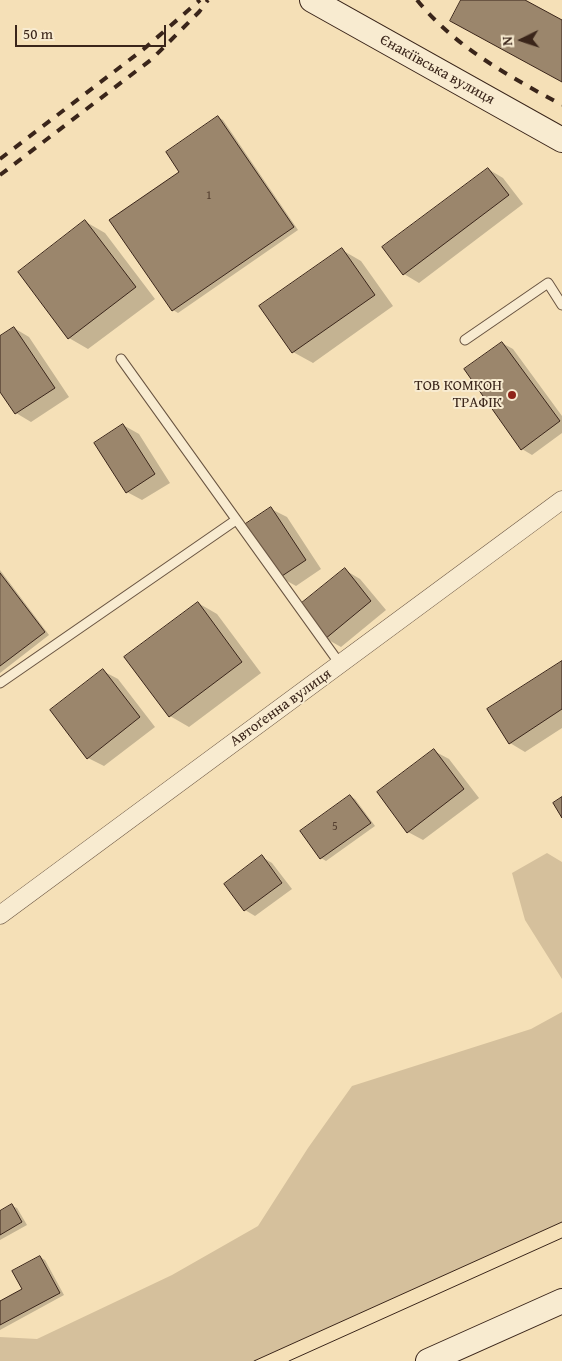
<!DOCTYPE html>
<meta charset="utf-8">
<style>
body{margin:0}
#map{position:relative;width:562px;height:1361px;overflow:hidden;background:#f5e0b7;font-family:"Gentium Book Plus",serif}
canvas{display:block}
.north{position:absolute;left:497px;top:15px;width:50px;height:50px;-webkit-text-stroke:4px #f8ebd0;paint-order:stroke;rotate:266deg;font-size:14px;font-weight:700;line-height:20px;text-align:center;color:#3a251a}
.north::after{content:'';display:block;margin:auto;width:18px;height:22px;background:#3a251a;clip-path:polygon(50% 0,100% 100%,50% 72%,0 100%)}
.scale{position:absolute;left:15px;top:25px;width:151px;height:22px;box-sizing:border-box;border:2px solid #3a251a;border-top:0;padding-left:6px;font-size:15px;line-height:18px;white-space:nowrap;color:#3a251a;-webkit-text-stroke:4px #f8ebd0;paint-order:stroke}
</style>
<div id="map">
<canvas width="562" height="1361"></canvas>
<div class="north">N</div>
<div class="scale">50 m</div>
</div>
<script>
const g = document.querySelector('canvas').getContext('2d');
g.lineJoin = 'round';
function paint(path, color) { g.fillStyle = color; g.fill(path, 'evenodd'); }
function stroke(path, color, width, dash) { g.strokeStyle = color; g.lineWidth = width; g.lineCap = dash ? 'butt' : 'round'; g.setLineDash(dash || []); g.stroke(path); }
function label(font, color, halo, rows, align = 'center') {
  g.font = font + ' "Gentium Book Plus",serif'; g.lineWidth = 4; g.setLineDash([]); g.textBaseline = 'middle'; g.strokeStyle = halo; g.fillStyle = color; for (const [text, x, y, turn = 0] of rows) {
    g.save(); g.translate(x, y); g.rotate((+turn || 0) * Math.PI / 180); g.textAlign = isNaN(turn) ? turn : align; if (halo) g.strokeText(text, 0, 0); g.fillText(text, 0, 0); g.restore();
  }
}
paint(new Path2D(`
 M547 853 562 862V979L525 920 512 873Z
 M562 1012V1222L254 1361H0V1337L37 1339 172 1275 258 1226 308 1148 352 1086 531 1029Z`), '#d5c09c');
paint(new Path2D(`
 M218 117 223 120 298 230 178 313 173 310 181 172Z
 M488 169 503 178 523 204 419 283 404 274Z
 M86 222 105 233 155 299 88 349 69 338Z
 M342 250 361 261 393 306 313 363 293 352Z
 M14 328 29 337 69 397 31 422 16 413 0 389V338Z
 M502 343 513 349 562 416V433L532 455 522 449Z
 M123 425 139 434 170 483 142 500 127 492Z
 M271 509 287 517 321 569 296 586 280 577Z
 M0 570 49 635 0 673Z
 M345 570 360 579 386 610 341 647 325 638Z
 M198 603 217 614 261 673 189 727 170 716Z
 M562 662V728L525 752 510 743Z
 M103 671 118 679 155 727 104 766 88 758Z
 M434 751 449 759 479 798 423 840 408 832Z
 M350 796 355 799 375 826 326 861 321 858Z
 M262 857 272 863 292 889 255 916 245 910Z
 M12 1206 17 1208 27 1225 0 1240V1212Z
 M40 1257 45 1260 64 1295 0 1330V1302L23 1289Z`), '#0003');
const building = new Path2D(`
 M461 0H525L562 20V82L450 21Z
 M218 116 294 227 172 311 109 220 179 172 166 152Z
 M488 168 509 195 403 275 382 247Z
 M85 220 136 287 68 339 18 272Z
 M342 248 375 295 292 353 259 306Z
 M14 327 55 388 15 414 0 392V336Z
 M502 342 560 421 521 450 464 369Z
 M123 424 155 474 126 493 94 443Z
 M271 507 306 560 279 578 244 525Z
 M345 568 371 601 325 639 298 606Z
 M0 573 45 632 0 666Z
 M198 602 242 662 169 717 124 657Z
 M562 661V709L509 744 487 709Z
 M103 669 140 717 87 759 50 710Z
 M434 749 464 789 407 833 377 792Z
 M350 795 371 823 320 859 300 831Z
 M562 797V818L553 803Z
 M262 855 282 883 244 911 224 884Z
 M12 1204 22 1222 0 1235V1211Z
 M40 1256 60 1293 0 1325V1301L22 1289 12 1271Z`);
paint(building, '#9b866c');
stroke(building, '#3a251a', 1);
const lane = new Path2D(`
 M465 340 548 283 562 305
 M121 359 340 664
 M0 683 236 520`);
const street = new Path2D(`
 M0 915 562 500`);
const secondary = new Path2D(`
 M312 0 562 140
 M428 1361 562 1301`);
stroke(lane, '#695441', 11);
stroke(street, '#695441', 19);
stroke(secondary, '#3a251a', 26);
stroke(lane, '#f8ebd0', 9);
stroke(street, '#f8ebd0', 18);
stroke(secondary, '#f8ebd0', 24);
stroke(new Path2D(`
 M254 1361 562 1222
 M289 1361 562 1238`), '#3a251a', 1);
stroke(new Path2D(`
 M417 0C456 48 509 76 562 105
 M0 159 145 48 200 0
 M0 175 152 59 199 12 208 0`), '#3a251a', 4, [9, 9]);
for (const [x, y, r, color] of [
 [512,395,5,"#8f2418"]
]) { const dot = new Path2D(); dot.arc(x, y, r, 0, 2 * Math.PI); g.fillStyle = color; g.fill(dot); stroke(dot, '#f8ebd0', 2); }
label('12px', '#523d2e', null, [
 ["1",209,196],
 ["5",335,827]
]);
label('15px', '#3a251a', '#f8ebd0', [
 ["Єнакіївська вулиця",437,70,29],
 ["Автоґенна вулиця",281,708,-36]
]);
label('15px', '#3a251a', '#f8ebd0', [
 ["ТОВ КОМКОН",502,386],
 ["ТРАФІК",502,403]
], 'right');
</script>
